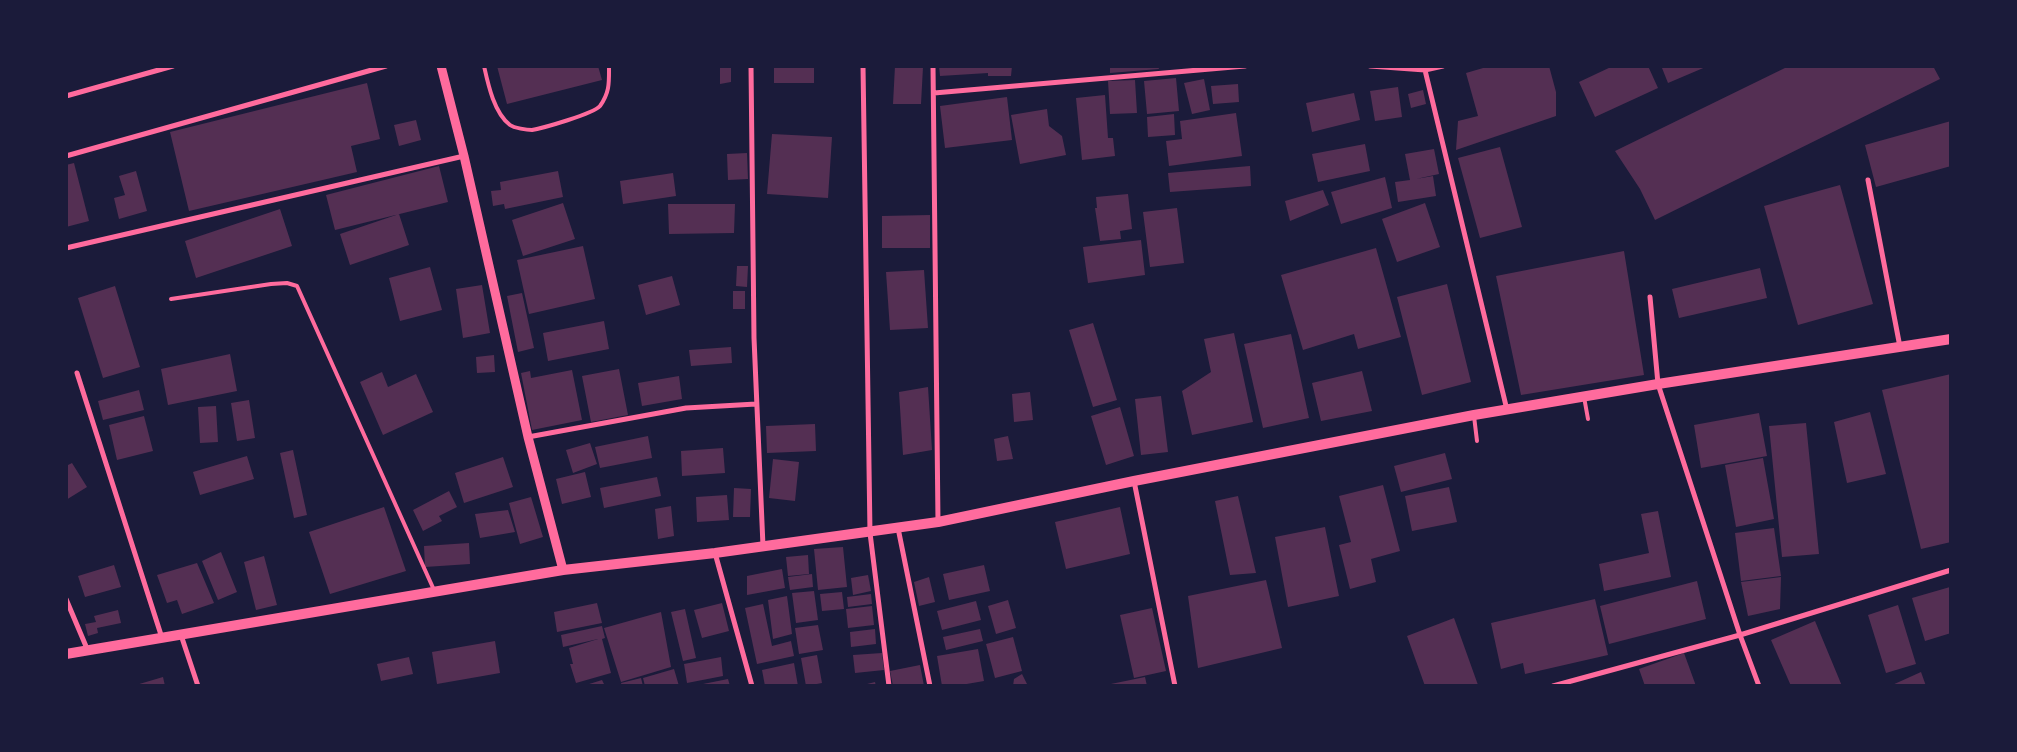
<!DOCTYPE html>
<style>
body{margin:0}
#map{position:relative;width:2017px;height:752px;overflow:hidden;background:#1b1b3a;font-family:Commissioner,sans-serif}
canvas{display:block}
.frame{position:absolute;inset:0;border:68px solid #1b1b3a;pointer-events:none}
</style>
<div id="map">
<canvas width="2017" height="752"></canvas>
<div class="frame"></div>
</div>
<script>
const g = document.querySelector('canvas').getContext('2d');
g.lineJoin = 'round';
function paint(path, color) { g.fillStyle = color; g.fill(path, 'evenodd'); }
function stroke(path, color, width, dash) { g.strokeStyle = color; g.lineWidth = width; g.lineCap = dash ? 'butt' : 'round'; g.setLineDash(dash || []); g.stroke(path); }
paint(new Path2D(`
 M497 66H598L602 80 507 104Z
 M720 66H731V82L720 84Z
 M774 66H814V83H774Z
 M895 66 923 67 921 104H893Z
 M939 66H1012L1011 76H988V73L940 76Z
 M1110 66H1158L1159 69 1110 73Z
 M1490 66H1549L1556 92V116L1456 150 1458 121 1478 116 1466 73Z
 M1613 66H1648L1658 88 1595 117 1579 82Z
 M1666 66H1708L1668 83 1662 68Z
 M1789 66H1933L1940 79 1655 220 1640 189 1615 151Z
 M1176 78 1179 111 1147 114 1144 81Z
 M1204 79 1210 110 1192 114 1184 83Z
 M1135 80 1137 113 1110 114 1108 81Z
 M367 83 380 139 351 146 357 172 189 211 170 132Z
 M1238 84 1239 102 1213 104 1211 86Z
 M1398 87 1402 117 1375 121 1370 91Z
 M1423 90 1426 104 1411 108 1408 94Z
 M1354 93 1360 120 1312 132 1306 103Z
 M1105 95 1108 138H1113L1115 156 1082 160 1076 98Z
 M1007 97 1012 140 945 148 940 106Z
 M1047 109 1049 126 1062 136 1066 155 1020 164 1011 115Z
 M1236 113 1242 156 1169 166 1166 141 1182 139 1180 121Z
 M1174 114 1175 135 1148 137 1147 117Z
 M416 120 421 140 399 146 394 125Z
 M1951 121V166L1876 187 1865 145Z
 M772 134 832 137 828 198 767 194Z
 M1365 144 1370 171 1318 182 1312 154Z
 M1500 147 1522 227 1480 238 1458 158Z
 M1434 149 1439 174 1416 179 1433 176 1436 196 1398 202 1395 182 1410 180 1405 154Z
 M747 153 748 179 728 180 727 154Z
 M74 163 89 221 66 227V165Z
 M439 166 448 202 335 230 326 195Z
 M1250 166 1251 186 1170 192 1168 173Z
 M136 171 147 211 119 219 114 198 125 195 119 176Z
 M558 171 563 197 505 209 504 204 493 206 491 191 501 190 500 182Z
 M673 173 676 196 623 204 620 181Z
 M1385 177 1392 208 1341 224 1331 192Z
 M1840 185 1873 304 1798 325 1764 206Z
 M1323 190 1329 205 1290 221 1285 201Z
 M1128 194 1132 229 1120 231 1121 239 1100 241 1095 208H1097L1096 197Z
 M563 203 575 239 523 256 512 220Z
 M1425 203 1440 247 1397 262 1382 219Z
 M668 204H735L734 233 669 234Z
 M1177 208 1184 263 1150 267 1143 212Z
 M280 209 292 246 196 278 185 241Z
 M399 214 409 245 350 265 340 234Z
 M930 215V248H882V216Z
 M1141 240 1145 275 1088 283 1083 247Z
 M583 246 595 299 529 314 517 260Z
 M1376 248 1401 337 1358 349 1354 334 1303 350 1281 275Z
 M1624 251 1644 375 1521 395 1496 276Z
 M737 266H748L747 287 736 286Z
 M430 267 442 310 400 321 389 278Z
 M1760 268 1767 298 1679 318 1672 289Z
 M924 270 928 328 890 330 886 272Z
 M672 276 680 305 646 315 638 285Z
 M1447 284 1471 382 1422 395 1397 297Z
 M482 285 490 333 463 338 456 289Z
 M115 286 140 367 103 378 78 298Z
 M733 291H745V309H733Z
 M522 293 534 348 518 352 507 296Z
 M604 321 609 349 548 361 543 333Z
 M1093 323 1117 400 1093 407 1069 330Z
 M1234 333 1253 422 1192 435 1182 391 1211 372 1204 339Z
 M1291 334 1309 418 1263 428 1244 344Z
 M731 347 732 363 691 366 689 350Z
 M230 354 237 391 168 405 161 369Z
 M494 355 495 372 477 373 476 357Z
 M619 369 628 415 591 422 582 376Z
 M572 370 582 420 532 430 521 373 530 371 531 378Z
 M1362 371 1372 411 1321 421 1312 383Z
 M382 372 388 387 416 374 433 412 383 435 360 382Z
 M1951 374V542L1921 549 1882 390Z
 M679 376 682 399 642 406 638 383Z
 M928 387 932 450 903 455 899 392Z
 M139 390 144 410 103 420 98 401Z
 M1030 392 1033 420 1014 422 1012 394Z
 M1161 396 1168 452 1141 455 1135 399Z
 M249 400 255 438 237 441 231 403Z
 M216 406 218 442 200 443 198 407Z
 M1120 407 1134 456 1106 465 1091 416Z
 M1870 412 1886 474 1847 483 1834 422Z
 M1759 413 1767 456 1701 468 1694 425Z
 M144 416 153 451 117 460 109 425Z
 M1806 423 1819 554 1782 557 1769 426Z
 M815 424 816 451 767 453 766 426Z
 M648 436 652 458 600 468 595 447Z
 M1008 436 1013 459 997 461 994 439Z
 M590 443 597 464 573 473 566 450Z
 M723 448 725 473 682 476 681 451Z
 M293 450 307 515 294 518 280 453Z
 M1445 453 1452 479 1401 492 1394 466Z
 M247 456 254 479 200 495 193 472Z
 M503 457 513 487 464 503 455 473Z
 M1763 458 1774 519 1736 527 1725 465Z
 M773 459 799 462 795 501 769 498Z
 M72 463 87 487 66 500V466Z
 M585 472 591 497 562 504 556 479Z
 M657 477 661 496 604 508 600 488Z
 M1383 485 1400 551 1371 559 1376 582 1350 589 1339 545 1351 542 1339 496Z
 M1449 487 1457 522 1412 531 1405 496Z
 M734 488 751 489 750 517H733Z
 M449 491 457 507 439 516 442 521 423 531 413 510Z
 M727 495 729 520 697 522 696 497Z
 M1238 496 1256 573 1230 575 1215 501Z
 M531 497 543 537 520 544 509 503Z
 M671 506 674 536 658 539 655 509Z
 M384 507 406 571 330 594 309 532Z
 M1120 507 1130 554 1066 569 1055 522Z
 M508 510 515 532 480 538 475 514Z
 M1658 511 1671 577 1604 591 1599 564 1649 553 1641 514Z
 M1325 527 1339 596 1288 607 1275 537Z
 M1774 528 1781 576 1741 581 1735 533Z
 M469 543 470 564 425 567 424 546Z
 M843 547 847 587 818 590 814 549Z
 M221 552 237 592 218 600 202 561Z
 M808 555 809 574 788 576 786 557Z
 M264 556 277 605 256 610 244 562Z
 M197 563 214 603 182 614 177 600 167 603 157 575Z
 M114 565 121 587 85 597 78 576Z
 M984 565 990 591 949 600 943 574Z
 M782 569 785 588 747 595V576Z
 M812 574 813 587 790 590 788 577Z
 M868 575 871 591 853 595 851 578Z
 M929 577 935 602 919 606 914 582Z
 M1781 577 1780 609 1748 616 1741 582Z
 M1266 580 1282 648 1198 668 1188 596Z
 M1697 581 1706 619 1609 644 1600 606Z
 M1950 587 1951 633 1925 641 1912 598Z
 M814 591 818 620 796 623 792 593Z
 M842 592 844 609 822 611 820 594Z
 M871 594 872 604 848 607 847 597Z
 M787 596 792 634 773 639 768 600Z
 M1595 599 1608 655 1525 674 1523 663 1501 669 1491 623Z
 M1008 600 1016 628 996 634 988 606Z
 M976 601 981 620 942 630 937 611Z
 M597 603 602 623 557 632 554 612Z
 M722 603 729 631 702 638 694 610Z
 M763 604 772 646 791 641 794 656 757 664 745 608Z
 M1898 605 1916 664 1886 673 1868 615Z
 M872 606 874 625 848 628 846 609Z
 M1152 608 1166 671 1134 678 1120 615Z
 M685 609 696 658 683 661 671 612Z
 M118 610 121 623 97 628 98 633 88 636 85 624 96 622 94 616Z
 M661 612 671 667 621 682 604 628Z
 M1454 618 1478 685 1425 686 1407 636Z
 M1815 621 1842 686H1791L1771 640Z
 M818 625 823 650 799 654 795 628Z
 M602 626 605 638 602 639 611 673 576 683 570 664H573L569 648 598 639 563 647 561 635Z
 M875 629 876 644 851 647 850 632Z
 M980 629 983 641 946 650 943 637Z
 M1013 637 1022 671 995 678 986 644Z
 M495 641 500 673 437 684 432 652Z
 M978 649 984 681 955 686H942L937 656Z
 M882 653 884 670 855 673 853 655Z
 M1684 653 1696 686H1645L1639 669Z
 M817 655 822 683 806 686 801 658Z
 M409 657 413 674 381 681 377 664Z
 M721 657 723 676 687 683 684 664Z
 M794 663 798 686H765L762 670Z
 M920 665 924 686H893L890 671Z
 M674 669 679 686H645L643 678Z
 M1921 672 1926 686H1890Z
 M1022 674 1028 686H1013L1014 679Z
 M163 677 165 686H136V685Z
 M1145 677 1147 686H1106V685Z
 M641 678 643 686H622L621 683Z
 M728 679 730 686H698V685Z
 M602 680 605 686H586V685Z
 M875 682 876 686H863V685Z`), '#542f53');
stroke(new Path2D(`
 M484 66C488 84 494 113 510 125 514 128 527 130 532 130 543 128 593 114 600 106 610 92 609 82 609 66
 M171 299 271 284 287 283 297 286 434 590
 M1584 397 1588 419
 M1474 416 1477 441`), '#ff6b9d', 4);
stroke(new Path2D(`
 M751 66 754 338 763 546
 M863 66 870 533 889 686
 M933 66 938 522
 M1370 66 1425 70 1443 66
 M1424 66 1507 410
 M934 93 1245 66
 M66 96 173 66
 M66 156 386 66
 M1868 180 1900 347
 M66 248 464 156
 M1650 297 1658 384 1740 635 1759 686
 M77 373 162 638
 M528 437 686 408 756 404
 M1134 481 1175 686
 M898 528 930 686
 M715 553 752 686
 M66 599 88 651
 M181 635 198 686
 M1553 686 1740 635 1951 570`), '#ff6b9d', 5);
stroke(new Path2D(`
 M441 66 464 156 528 437 563 570`), '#ff6b9d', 9);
stroke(new Path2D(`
 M66 654 563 570 715 553 938 522 1134 481 1474 415 1658 384 1951 339`), '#ff6b9d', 10);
</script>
